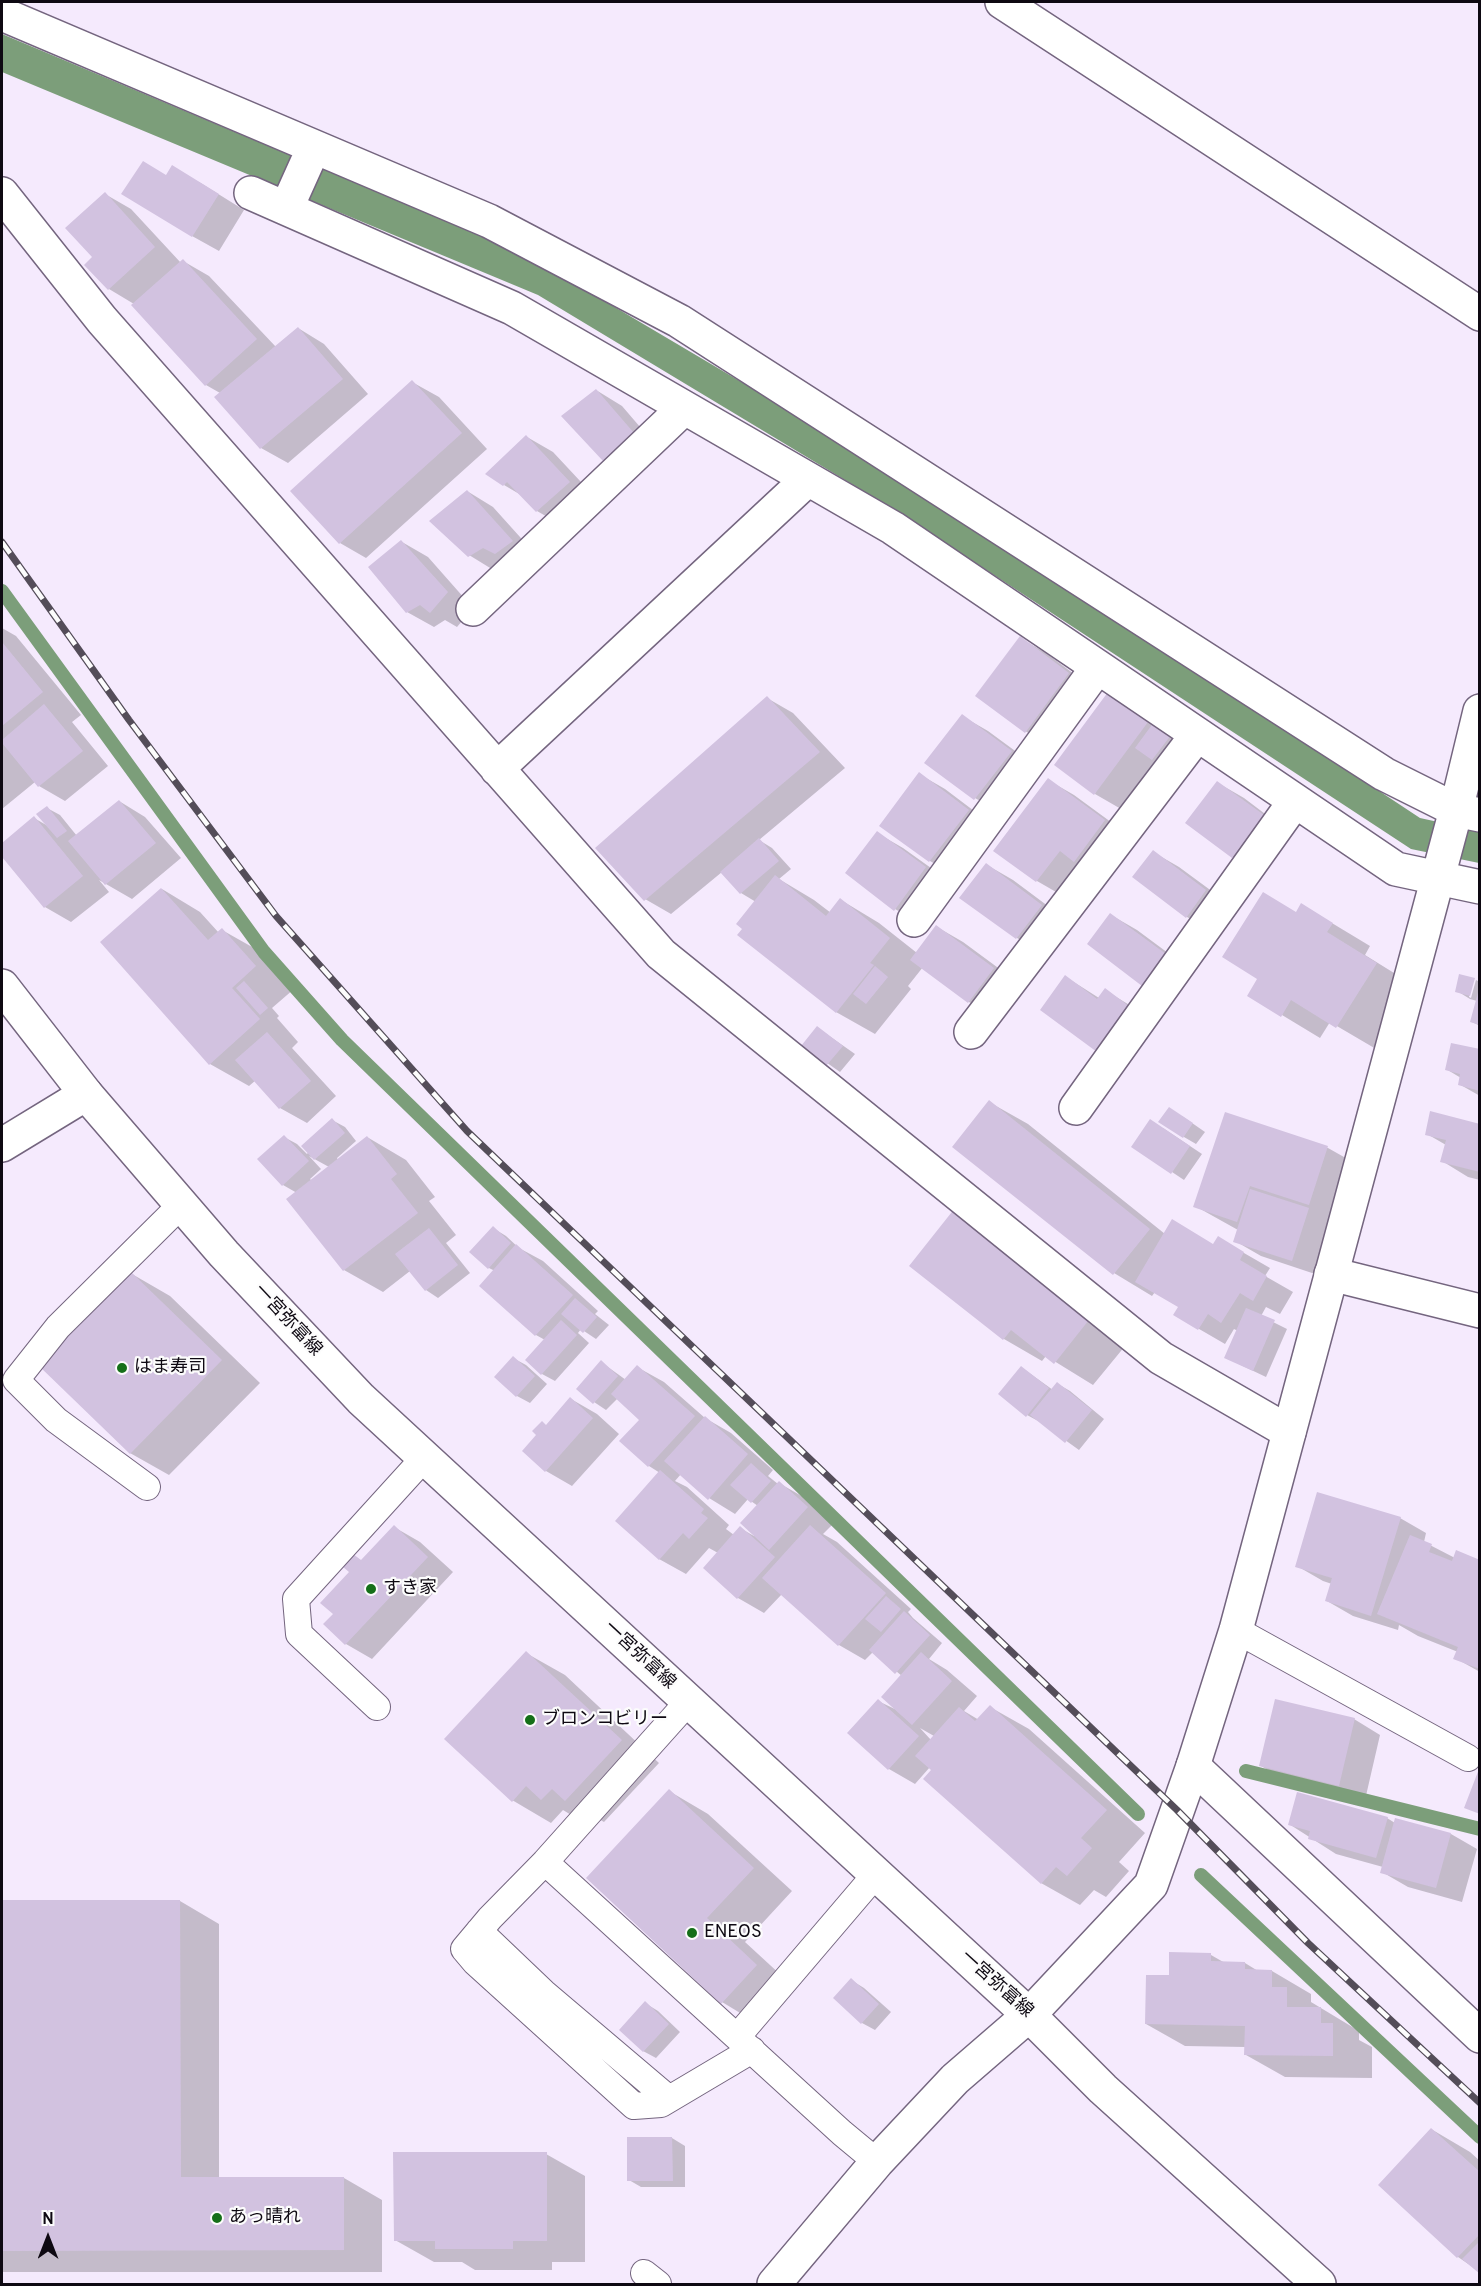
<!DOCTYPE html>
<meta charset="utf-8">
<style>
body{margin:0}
#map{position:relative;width:1481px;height:2286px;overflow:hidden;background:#f5eafd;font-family:Overpass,sans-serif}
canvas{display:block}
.frame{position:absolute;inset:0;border:3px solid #0e0912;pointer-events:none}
.north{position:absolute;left:18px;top:2208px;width:60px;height:60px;-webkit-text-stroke:4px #fcfcfc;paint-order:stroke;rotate:0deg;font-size:16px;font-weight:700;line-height:24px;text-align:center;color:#0e0912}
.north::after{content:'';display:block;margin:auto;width:21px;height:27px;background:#0e0912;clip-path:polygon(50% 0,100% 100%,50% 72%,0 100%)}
</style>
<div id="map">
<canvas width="1481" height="2286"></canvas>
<div class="frame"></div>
<div class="north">N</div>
</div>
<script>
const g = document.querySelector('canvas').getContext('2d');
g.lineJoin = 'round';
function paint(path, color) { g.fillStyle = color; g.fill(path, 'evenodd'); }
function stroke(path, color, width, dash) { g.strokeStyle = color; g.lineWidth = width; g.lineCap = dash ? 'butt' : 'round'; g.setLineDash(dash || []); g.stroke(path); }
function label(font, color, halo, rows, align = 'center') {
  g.font = font + ' Overpass,"Noto Sans JP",sans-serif'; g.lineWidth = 4.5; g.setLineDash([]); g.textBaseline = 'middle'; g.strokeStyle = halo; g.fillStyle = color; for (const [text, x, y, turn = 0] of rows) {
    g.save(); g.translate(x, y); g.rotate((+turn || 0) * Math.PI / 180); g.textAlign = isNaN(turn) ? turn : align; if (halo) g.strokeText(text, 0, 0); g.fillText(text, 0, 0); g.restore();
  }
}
paint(new Path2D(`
 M2 34 525 254 924 490 1420 818 1479 831V863L1411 849 898 512 538 295 2 72Z`), '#7c9e7a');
paint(new Path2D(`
 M167 177 199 182 244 210 219 251 192 236Z
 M105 194 131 209 181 263 183 261 209 276 276 347 298 328 324 344 368 394 288 463 261 448 216 397 220 393 206 385 133 305 134 304 109 289 94 257Z
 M412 382 439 397 487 449 366 558 340 543Z
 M596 390 622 406 659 449 630 475 604 460Z
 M527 437 553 452 595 497 563 526 537 511 521 495 504 485Z
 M467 491 493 507 538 557 495 571 469 555Z
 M402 542 428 557 473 608 457 627 445 620 434 627 407 612Z
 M2 628 16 636 81 715 72 722 108 766 65 801 39 786 35 782 2 809Z
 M1020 638 1046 653 1094 689 1052 746 1025 731Z
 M1109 694 1183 744 1121 809 1095 794Z
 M767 698 793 713 845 768 759 840 772 848 791 869 779 879 814 900 831 913 841 900 879 923 917 953 937 927 963 942 1020 984 995 1017 969 1002 923 967 908 986 911 989 875 1034 836 1012 756 902 741 893 722 872 671 914 645 899Z
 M962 716 988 731 1037 767 1001 813 975 798Z
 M919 774 945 789 994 826 956 876 930 861 881 825Z
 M1048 780 1074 795 1130 836 1063 896 1037 881 995 850Z
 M1218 783 1244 798 1289 832 1259 872 1233 857Z
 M119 801 145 817 181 858 132 899 99 880 109 892 71 922 45 907 2 855V845L34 818 48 826 47 808 60 815 77 836Z
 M877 833 903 848 952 883 921 924 895 909Z
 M1153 852 1179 867 1232 906 1213 932 1187 917 1134 877Z
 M987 865 1013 880 1068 921 1043 953 1017 938Z
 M162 889 200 912 219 933 222 930 261 952 294 989 272 1008 279 1016 277 1018 298 1042 292 1048 336 1096 307 1123 280 1108 256 1080 249 1086 210 1064Z
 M1302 905 1370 946 1365 955 1415 986 1376 1049 1330 1022 1320 1038 1282 1015Z
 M1111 915 1137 930 1191 970 1169 999 1143 984Z
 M1066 977 1099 998 1105 990 1131 1006 1124 1066Z
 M1476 980 1480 982V1026L1472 1022 1477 1001 1470 999 1457 991 1470 990 1469 997 1471 998Z
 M818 1028 855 1054 840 1072 803 1046Z
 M1480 1051V1096L1459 1084 1461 1078 1446 1069Z
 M989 1102 1028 1124 1165 1234 1214 1245 1218 1238 1270 1268 1265 1276 1293 1292 1280 1314 1266 1307 1261 1316 1287 1329 1266 1377 1226 1358 1238 1331 1234 1329 1225 1344 1175 1315 1180 1307 1155 1292 1152 1296 1114 1273Z
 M1226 1114 1328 1148 1367 1170 1318 1275 1261 1256 1235 1241 1238 1230 1195 1206Z
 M1182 1116 1205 1132 1196 1144 1184 1137Z
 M332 1120 345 1127 356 1141 337 1158 338 1160 367 1137 406 1160 435 1197 429 1201 456 1235 446 1243 470 1273 438 1298 426 1290 410 1271 383 1292 344 1270 297 1193 283 1185 284 1137 297 1144 307 1154ZM309 1156 329 1167 312 1181 310 1179 321 1169Z
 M1480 1125V1180L1468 1177 1442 1161 1446 1145 1427 1134Z
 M1163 1128 1202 1154 1184 1180 1172 1172Z
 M956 1210 1130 1340 1093 1385 1046 1356 1042 1361 1004 1339Z
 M493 1228 506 1236 519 1248 543 1261 598 1311 595 1314 609 1325 596 1339 581 1329 578 1333 589 1343 555 1381 542 1374 545 1340 536 1335 495 1271 489 1268Z
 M132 1274 170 1296 260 1383 169 1475 130 1453Z
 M513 1358 526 1365 547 1384 530 1403 517 1396 496 1377Z
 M601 1362 626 1380 637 1367 664 1382 705 1418 731 1433 773 1470 768 1476 778 1484 779 1483 805 1498 834 1523 823 1534 837 1542 911 1609 908 1612 913 1618 942 1643 929 1659 947 1670 977 1696 964 1711 979 1720 990 1707 1029 1729 1145 1833 1119 1862 1129 1871 1106 1897 1094 1890 1080 1905 1041 1883 930 1767 915 1784 889 1769 849 1733 878 1701 897 1710 902 1676 873 1652 865 1660 839 1645 782 1594 764 1613 738 1598 705 1568 718 1553 709 1548 686 1574 659 1559 660 1473 649 1466 641 1420 618 1398 606 1410 594 1402ZM681 1474 709 1498 735 1514 748 1499 758 1506 754 1536 740 1528 734 1535 726 1529 729 1525 687 1487 675 1481ZM920 1728 934 1736 931 1740Z
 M1021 1367 1053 1390 1058 1384 1070 1391 1104 1419 1079 1450 1040 1422 1027 1415Z
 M571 1399 597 1414 619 1434 572 1486 546 1471 547 1426Z
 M1400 1518 1426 1533 1424 1542 1455 1558 1480 1561V1672L1455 1658 1458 1652 1418 1636 1399 1625 1398 1630 1353 1616 1327 1601 1332 1584 1323 1581 1297 1566Z
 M394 1527 420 1542 453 1572 372 1659 346 1644 325 1624 335 1614 351 1572 354 1556 362 1561Z
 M526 1653 565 1675 659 1763 604 1822 588 1813 581 1821 563 1810 551 1823 512 1800Z
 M1354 1719 1380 1735 1365 1800 1287 1781 1261 1766Z
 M669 1791 708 1814 792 1891 745 1942 795 1988 760 2025 722 2002Z
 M1387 1818 1395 1823 1451 1834 1477 1849 1462 1902 1408 1887 1382 1872 1383 1867 1336 1854 1289 1824Z
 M180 1901 219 1924V2178H344L382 2200V2272H2V1902Z
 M1211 1955 1225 1963H1245L1258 1971H1272L1311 1994V2002L1359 2031V2040L1372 2047V2078L1285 2077 1246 2055V2047L1185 2046 1146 2024 1170 1976Z
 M851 1980 864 1988 891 2012 875 2030 862 2023Z
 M645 2003 658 2011 680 2032 656 2058 643 2051Z
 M1431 2129 1470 2152 1480 2161V2272L1458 2257Z
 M672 2138 685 2146V2187H641L629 2180Z
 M546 2154 585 2176V2262H552V2270H475L462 2262H434L395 2240Z`), '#0003');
stroke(new Path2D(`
 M2 591 264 952 342 1040 1138 1814
 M1246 1771 1480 1829
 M1201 1875 1480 2137`), '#7c9e7a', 14);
paint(new Path2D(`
 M143 161 166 175 172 165 219 194 192 237 121 194Z
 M105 192 155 247 108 290 84 265 92 257 65 228Z
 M183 259 257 339 205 386 131 305Z
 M298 327 343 379 260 449 214 397Z
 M412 380 462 433 339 544 290 491Z
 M596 389 634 433 603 461 561 416Z
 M526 435 570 482 536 512 507 482 503 486 485 474Z
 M467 490 513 541 495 554 483 548 468 557 429 521Z
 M401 540 448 592 430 613 420 605 406 613 368 567Z
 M1020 636 1069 673 1025 733 975 696Z
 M2 642 43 692 2 726Z
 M1108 692 1148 722 1094 795 1054 765Z
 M767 696 820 752 644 901 595 848Z
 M44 704 83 751 38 787 2 743V740Z
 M962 714 1012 751 974 800 924 763Z
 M1154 722 1171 735 1152 760 1135 748Z
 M919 772 969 810 929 862 879 826Z
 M1048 778 1105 820 1074 862 1060 851 1036 882 993 851Z
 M1217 781 1264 815 1232 858 1185 823Z
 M119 800 156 843 105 885 68 841Z
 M47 806 67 831 57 838 36 814Z
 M34 816 83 876 44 908 2 857V843Z
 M877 831 926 867 894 911 845 873Z
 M759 838 779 861 740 894 720 872Z
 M1153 850 1206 890 1186 918 1132 877Z
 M986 863 1042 905 1016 939 959 898Z
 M775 875 826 916 840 898 890 938 870 963 874 965 836 1013 737 935 742 929 736 924Z
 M161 888 208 940 222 928 256 966 232 988 260 1019 209 1065 100 942Z
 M1263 892 1296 912 1301 903 1333 923 1327 932 1377 963 1336 1028 1291 1000 1281 1017 1247 996 1257 979 1222 957Z
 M1110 913 1166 954 1142 986 1087 944Z
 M936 925 994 968 968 1003 910 960Z
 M875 966 888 977 866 1004 853 994Z
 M1459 974 1475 978 1470 996 1455 992Z
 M1065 975 1097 999 1105 988 1130 1007 1097 1052 1040 1010Z
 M244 981 268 1008 260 1015 236 988Z
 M1479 989H1480V1025L1470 1022Z
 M817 1026 843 1046 826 1066 801 1046Z
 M267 1032 311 1081 279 1109 235 1060Z
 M1451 1043 1480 1049V1091L1458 1085 1460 1074 1445 1070Z
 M989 1100 1150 1229 1113 1275 952 1147Z
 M1169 1107 1193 1123 1183 1138 1158 1122Z
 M1430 1111 1480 1124V1172L1440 1162 1446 1140 1425 1135Z
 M1225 1112 1328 1146 1309 1205 1250 1186 1237 1222 1193 1207Z
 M332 1118 345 1133 314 1160 301 1146Z
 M1150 1119 1190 1146 1171 1174 1131 1147Z
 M284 1135 309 1161 282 1186 257 1159Z
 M367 1136 397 1174 391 1179 418 1213 343 1271 286 1199Z
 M1250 1189 1309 1208 1292 1261 1233 1242Z
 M955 1208 1092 1316 1054 1364 1011 1330 1003 1340 909 1266Z
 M1172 1219 1213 1244 1218 1236 1244 1252 1240 1260 1267 1276 1253 1301 1240 1293 1221 1323 1208 1314 1198 1330 1173 1315 1178 1307 1135 1282Z
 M493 1226 511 1243 488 1269 469 1252Z
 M429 1228 458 1265 425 1291 395 1254Z
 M516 1244 573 1295 535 1336 479 1286Z
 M131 1272 222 1360 130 1454 39 1366Z
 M575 1298 597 1317 583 1333 561 1314Z
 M1246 1308 1275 1320 1253 1371 1224 1358Z
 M561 1320 577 1335 541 1375 525 1360Z
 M513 1356 535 1376 516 1397 494 1377Z
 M601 1360 618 1376 593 1404 576 1389Z
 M637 1365 695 1416 648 1467 619 1441 639 1420 611 1394Z
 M1021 1366 1049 1388 1026 1417 998 1394Z
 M1057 1382 1092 1410 1065 1443 1030 1415Z
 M570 1397 593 1418 545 1472 522 1451 536 1435 532 1431 542 1421 546 1425Z
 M705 1416 748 1454 708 1500 664 1461Z
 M751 1463 771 1481 751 1503 730 1485Z
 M660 1470 704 1509 701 1513 708 1518 689 1539 683 1533 659 1560 615 1521Z
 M779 1481 808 1507 769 1550 740 1523Z
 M1317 1492 1401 1517 1371 1616 1325 1601 1332 1578 1295 1567Z
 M394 1525 428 1557 345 1645 323 1624 333 1614 320 1603 349 1572 342 1566 353 1554 361 1560Z
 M810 1525 886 1593 838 1646 762 1578Z
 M740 1526 775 1557 737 1599 703 1568Z
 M1410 1535 1432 1544 1429 1552 1452 1561 1456 1550 1480 1560V1669L1453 1659 1458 1647 1377 1614Z
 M886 1596 901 1609 881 1632 865 1619Z
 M904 1611 930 1635 895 1674 869 1650Z
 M526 1651 622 1740 565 1801 552 1789 541 1800 526 1786 512 1802 444 1739Z
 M921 1652 952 1681 912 1725 881 1697Z
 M878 1699 919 1736 888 1770 847 1733Z
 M1275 1699 1355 1718 1339 1786 1259 1766Z
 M990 1705 1107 1810 1081 1838 1092 1848 1067 1876 1056 1867 1041 1884 923 1779 931 1770 915 1756 959 1707 975 1721Z
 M1479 1769H1480V1814L1464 1808Z
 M669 1789 754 1868 707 1918 757 1965 721 2004 586 1878Z
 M1297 1792 1388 1817 1376 1858 1308 1839 1310 1831 1288 1825Z
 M1395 1818 1451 1833 1436 1888 1380 1873Z
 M2 1900H180L181 2177H344V2250L2 2251Z
 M1169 1952 1211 1953V1961L1245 1962V1969L1272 1970V1987H1287V2007H1321V2023H1333V2056L1244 2055 1245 2026 1145 2024 1146 1975H1169Z
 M851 1978 879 2004 861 2024 833 1998Z
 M645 2001 669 2024 643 2052 619 2030Z
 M1431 2128 1480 2172V2234L1457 2258 1378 2185Z
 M627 2137H672L673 2181H627Z
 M393 2152H547V2241H513V2249H435V2241H394Z
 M1480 2241V2274L1462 2259Z`), '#d2c2e0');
const service = new Path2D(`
 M147 1487 56 1420 16 1380 58 1327 181 1205
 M1236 1630 1468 1758
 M688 1702 545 1862 490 1918 464 1949 475 1962 634 2106 661 2104 752 2050
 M377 1707 299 1634 296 1599 425 1457
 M545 1862 842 2133 877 2162
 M479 1931 544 1993 669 2099
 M737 2037 876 1874
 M644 2273 658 2284`);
const minor = new Path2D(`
 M1002 2 1480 314
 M2 14 489 221 679 321 1384 774 1456 810 1480 815
 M251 193 512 308 893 528 1396 869 1480 887
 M2 194 102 320 661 954 1161 1358 1289 1432
 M287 207 314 147
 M473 609 684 408
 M497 769 808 479
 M914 920 1097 668
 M971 1032 1197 735
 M1076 1108 1295 801
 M1331 1274 1480 1311
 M1193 1766 1480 2036`);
const tertiary = new Path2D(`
 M2 1145 86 1094
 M774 2284 877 2162 955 2079 1029 2015 1151 1885 1193 1766 1236 1630 1456 810 1480 711`);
const secondary = new Path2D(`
 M2 986 86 1094 224 1254 361 1399 1029 2015 1103 2089 1319 2284`);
stroke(service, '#74657f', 28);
stroke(minor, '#74657f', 36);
stroke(tertiary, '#74657f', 36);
stroke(secondary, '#74657f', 36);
stroke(service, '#fff', 26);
stroke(minor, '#fff', 33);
stroke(tertiary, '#fff', 33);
stroke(secondary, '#fff', 33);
const rail = new Path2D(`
 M2 542 129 720 276 916 467 1131 1177 1810 1308 1943 1480 2103`);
stroke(rail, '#544d59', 7);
stroke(rail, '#fcfcfc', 4.5, [14]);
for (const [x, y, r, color] of [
 [122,1368,6,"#156f19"],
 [371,1589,6,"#156f19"],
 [530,1720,6,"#156f19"],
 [692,1933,6,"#156f19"],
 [217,2218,6,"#156f19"]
]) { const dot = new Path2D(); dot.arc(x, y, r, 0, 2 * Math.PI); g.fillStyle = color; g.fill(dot); stroke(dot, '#fcfcfc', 2); }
label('18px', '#0e0912', '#fcfcfc', [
 ["一宮弥富線",287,1321,47],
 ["一宮弥富線",639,1656,43],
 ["一宮弥富線",996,1985,42]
]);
label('18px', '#0e0912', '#fcfcfc', [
 ["はま寿司",134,1368],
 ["すき家",383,1589],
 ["ブロンコビリー",542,1720],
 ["ENEOS",704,1933],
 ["あっ晴れ",229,2218]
], 'left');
</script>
